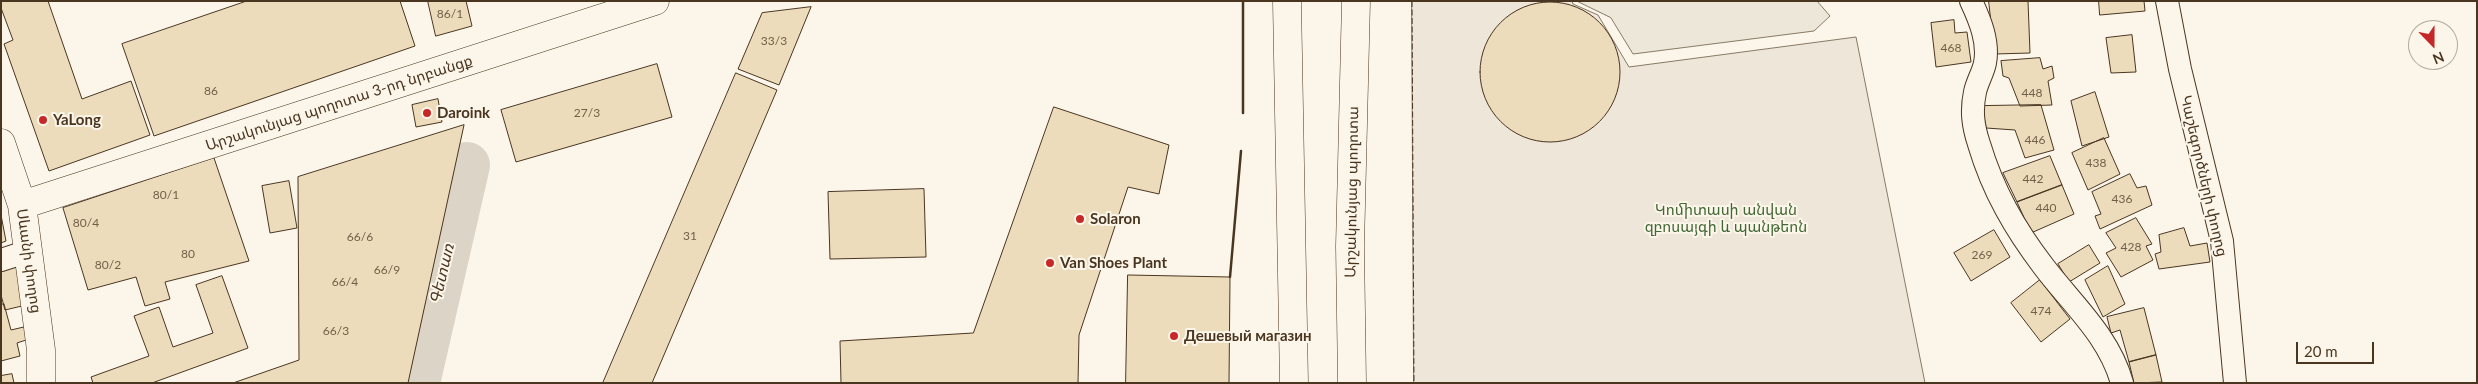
<!DOCTYPE html>
<meta charset="utf-8">
<style>
body{margin:0}
#map{position:relative;width:2478px;height:384px;overflow:hidden;background:#fbf6e9;font-family:Lato,sans-serif}
canvas{display:block}
.frame{position:absolute;inset:0;border:2px solid #4a3520;pointer-events:none}
.north{position:absolute;left:2408px;top:20px;width:50px;height:50px;box-sizing:border-box;background:#fbf6e9;border:1px solid #b4a999;border-radius:50%;rotate:158deg;font-size:14px;font-weight:700;line-height:20px;text-align:center;color:#4a3520}
.north::after{content:'';display:block;margin:auto;width:18px;height:22px;background:#c62828;clip-path:polygon(50% 0,100% 100%,50% 72%,0 100%)}
.scale{position:absolute;left:2296px;top:342px;width:78px;height:22px;box-sizing:border-box;border:2px solid #4a3520;border-top:0;padding-left:6px;font-size:15px;line-height:18px;white-space:nowrap;color:#4a3520;-webkit-text-stroke:4px #fbf6e9;paint-order:stroke}
</style>
<div id="map">
<canvas width="2478" height="384"></canvas>
<div class="frame"></div>
<div class="north">N</div>
<div class="scale">20 m</div>
</div>
<script>
const g = document.querySelector('canvas').getContext('2d');
g.lineJoin = 'round';
function paint(path, color) { g.fillStyle = color; g.fill(path, 'evenodd'); }
function stroke(path, color, width, dash) { g.strokeStyle = color; g.lineWidth = width; g.lineCap = dash ? 'butt' : 'round'; g.setLineDash(dash || []); g.stroke(path); }
function label(font, color, halo, rows, align = 'center') {
  g.font = font + ' Lato,"Noto Sans Armenian",sans-serif'; g.lineWidth = 4; g.setLineDash([]); g.textBaseline = 'middle'; g.strokeStyle = halo; g.fillStyle = color; for (const [text, x, y, turn = 0] of rows) {
    g.save(); g.translate(x, y); g.rotate((+turn || 0) * Math.PI / 180); g.textAlign = isNaN(turn) ? turn : align; if (halo) g.strokeText(text, 0, 0); g.fillText(text, 0, 0); g.restore();
  }
}
const green = new Path2D(`
 M1412 1H1572L1573 4 1598 15 1629 67 1856 37 1925 383H1414Z`);
paint(green, '#ede6d9');
stroke(green, '#887966', 1);
const parking = new Path2D(`
 M1577 1H1817L1830 16 1814 31 1633 54 1611 18Z`);
paint(parking, '#ede7d9');
stroke(parking, '#887966', 1);
stroke(new Path2D(`
 M417 383 467 165`), '#dcd4c6', 46);
const building = new Path2D(`
 M1 1H48L82 99 131 81 150 135 49 171 4 44 13 40 1 8Z
 M247 1H400L415 46 154 136 122 44Z
 M428 1H466L472 26 436 36Z
 M1989 1H2028L2030 53 1995 54Z
 M2099 1H2144L2145 11 2100 15Z
 M1480 72a70 70 0 1 1 140 0a70 70 0 1 1-140 0Z
 M811 7 779 85 738 69 762 13Z
 M1954 20 1955 33 1967 32 1971 62 1936 67 1931 23Z
 M2132 35 2136 72 2111 73 2106 38Z
 M2040 58 2043 69 2052 66 2054 78 2048 81 2052 105 2020 106 2009 78 2003 76 2001 61Z
 M657 64 672 117 516 162 501 110Z
 M736 73 777 90 652 383H603Z
 M2095 92 2109 137 2082 146 2071 101Z
 M438 99 442 122 416 127 412 105Z
 M2041 105 2054 150 2025 158 2015 130 1986 128 1982 106Z
 M1054 107 1169 145 1159 194 1128 187 1079 335 1078 383H841L840 341 973 333Z
 M464 125 408 383H233L299 360 298 177Z
 M2104 138 2120 174 2088 190 2072 153Z
 M2050 156 2062 185 2017 202 2003 173Z
 M214 158 249 261 165 282 170 299 145 306 136 277 88 290 63 208Z
 M2130 174 2137 188 2146 186 2152 205 2100 229 2095 216 2101 214 2092 192Z
 M289 181 297 228 270 233 262 186Z
 M2062 185 2074 214 2031 233 2017 202Z
 M924 189 926 257 830 259 828 192Z
 M1 215 6 241 1 243Z
 M2136 218 2152 244 2146 246 2153 260 2121 277 2106 253 2116 248 2106 233Z
 M2184 228 2190 246 2207 243 2210 262 2159 269 2155 254 2161 252 2159 235Z
 M1994 230 2010 257 1971 281 1954 253Z
 M2089 245 2100 263 2069 282 2058 264Z
 M16 261 26 305 5 310 1 295V266Z
 M2108 266 2125 304 2103 317 2085 280Z
 M1128 275 1230 277 1229 383H1126Z
 M222 276 248 348 152 383H93L91 377 149 356 134 316 159 307 173 347 213 333 196 285Z
 M2040 280 2070 319 2041 342 2011 303Z
 M4 304 11 330 28 326 32 338 17 343 20 356 1 361V305Z
 M2144 308 2156 355 2129 362 2120 330 2111 333 2107 317Z
 M2156 355 2162 382 2134 383 2129 362Z
 M12 374 14 383H1V376Z`);
paint(building, '#ecdcbc');
stroke(building, '#4a3520', 1);
const minor = new Path2D(`
 M1971 1C1980 20 1989 42 1985 63 1983 73 1977 82 1975 92 1971 111 1973 126 1979 144 1993 191 2015 229 2044 267 2073 305 2109 336 2122 383
 M2167 1 2180 69 2222 241 2235 383
 M1 260 29 251`);
const tertiary = new Path2D(`
 M1 143 22 205 41 350V383
 M22 205 655 1`);
const primary = new Path2D(`
 M1287 1 1294 383
 M1352 383 1350 246 1356 1`);
stroke(minor, '#4a3520', 24);
stroke(tertiary, '#4a3520', 29);
stroke(primary, '#4a3520', 29);
stroke(minor, '#fbf6e9', 22);
stroke(tertiary, '#fbf6e9', 28);
stroke(primary, '#fbf6e9', 28);
stroke(new Path2D(`
 M1412 1 1414 383`), '#4a3520', 1, [6, 2.5]);
stroke(new Path2D(`
 M1243 1V113
 M1230 277 1241 151`), '#4a3520', 2.5);
for (const [x, y, r, color] of [
 [427,113,5,"#c62828"],
 [43,120,5,"#c62828"],
 [1080,219,5,"#c62828"],
 [1050,263,5,"#c62828"],
 [1174,336,5,"#c62828"]
]) { const dot = new Path2D(); dot.arc(x, y, r, 0, 2 * Math.PI); g.fillStyle = color; g.fill(dot); stroke(dot, '#fbf6e9', 2); }
label('12px', '#725f47', null, [
 ["86/1",450,14],
 ["33/3",774,41],
 ["468",1951,48],
 ["86",211,91],
 ["448",2032,93],
 ["27/3",587,113],
 ["446",2035,140],
 ["438",2096,163],
 ["442",2033,179],
 ["80/1",166,195],
 ["436",2122,199],
 ["440",2046,208],
 ["80/4",86,223],
 ["31",690,236],
 ["66/6",360,237],
 ["428",2131,247],
 ["80",188,254],
 ["269",1982,255],
 ["80/2",108,265],
 ["66/9",387,270],
 ["66/4",345,282],
 ["474",2041,311],
 ["66/3",336,331]
]);
label('15px', '#4a3520', '#fbf6e9', [
 ["Արշակունյաց պողոտա 3-րդ նրբանցք",339,103,-18],
 ["Կաշեգործների փողոց",2204,176,77],
 ["Արշակունյաց պողոտա",1352,192,-89],
 ["Սևանի փողոց",29,261,82]
]);
label('bold 15px', '#4a3520', '#fbf6e9', [
 ["Daroink",437,113],
 ["YaLong",53,120],
 ["Solaron",1090,219],
 ["Van Shoes Plant",1060,263],
 ["Дешевый магазин",1184,336]
], 'left');
label('15px', '#436837', '#fbf6e9', [
 ["Կոմիտասի անվան",1726,210],
 ["զբոսայգի և պանթեոն",1726,227]
]);
label('italic 16px', '#4a3520', '#fbf6e9', [
 ["Գետառ",442,274,-77]
]);
</script>
